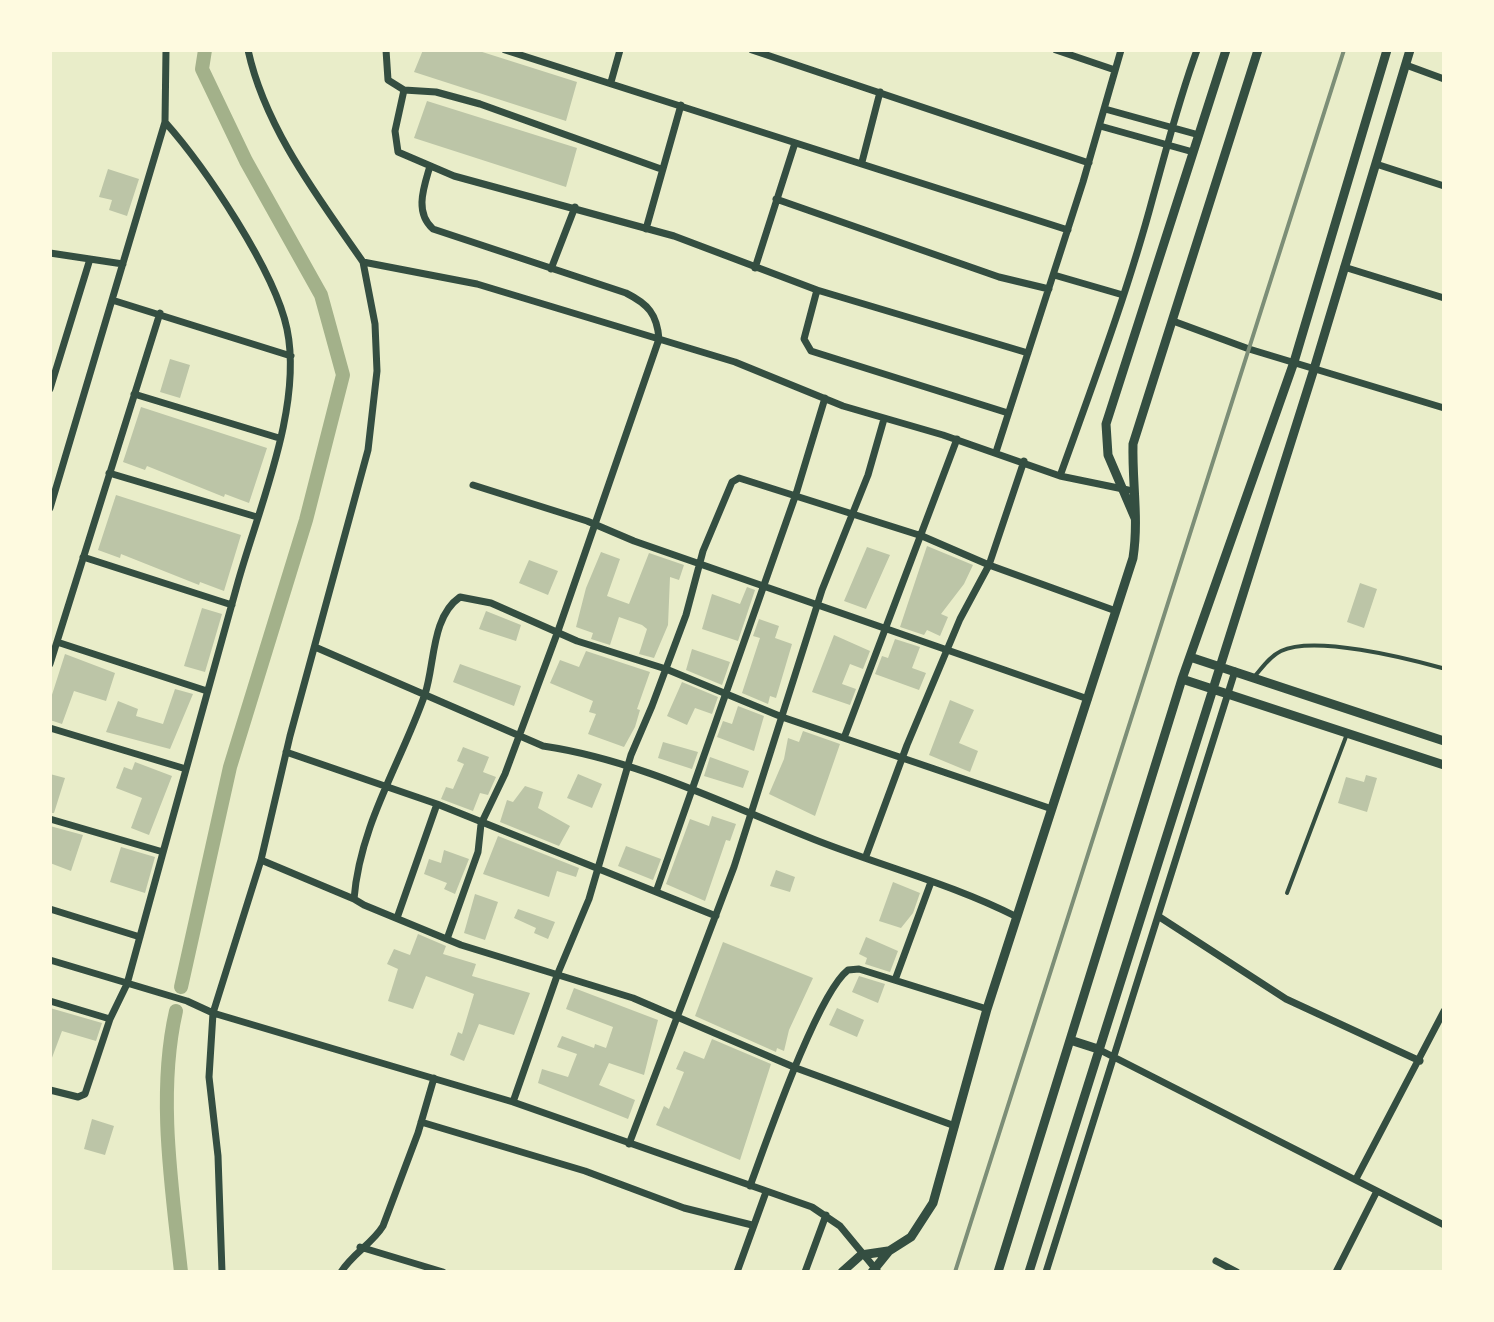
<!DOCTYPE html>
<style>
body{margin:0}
#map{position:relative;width:1494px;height:1322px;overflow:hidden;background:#e9edc9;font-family:"PT Sans",sans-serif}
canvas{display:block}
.frame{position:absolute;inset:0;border:52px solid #fefae0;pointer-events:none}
</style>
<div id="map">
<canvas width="1494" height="1322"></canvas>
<div class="frame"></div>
</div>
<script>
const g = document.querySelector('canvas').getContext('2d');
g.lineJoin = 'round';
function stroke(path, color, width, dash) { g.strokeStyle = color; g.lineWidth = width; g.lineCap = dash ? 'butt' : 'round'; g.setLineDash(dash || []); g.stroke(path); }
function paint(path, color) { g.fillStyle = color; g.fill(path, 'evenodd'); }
stroke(new Path2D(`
 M181 987 230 767 306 520 343 375 321 295 246 161 202 69 205 50
 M176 1011C157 1094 172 1188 181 1272`), '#a3b18a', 14);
paint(new Path2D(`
 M423 50H476L577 82 566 121 414 72Z
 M427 101 577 148 566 187 414 138Z
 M108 169 139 179 127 216 109 210 112 200 99 197Z
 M170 359 190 365 180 398 160 392Z
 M141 407 267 448 249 503 225 494 224 497 147 466 145 470 123 462Z
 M116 495 241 535 224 591 200 582 199 585 121 554 120 558 98 550Z
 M927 546 973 565 964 584 941 614 948 617 940 636 927 630 924 635 900 627Z
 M867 547 890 555 866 609 844 601Z
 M601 552 620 559 607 596 629 604 649 553 684 565 679 580 670 577 668 625 654 658 639 654 647 629 642 625 619 617 610 645 591 639 593 633 576 627 586 588Z
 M529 560 558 571 548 595 519 583Z
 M1360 583 1377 589 1364 628 1347 622Z
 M747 587 755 590 738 641 702 629 712 594 740 604Z
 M202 608 222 614 205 672 184 666Z
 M486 611 521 625 516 641 479 629Z
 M759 619 779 626 775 638 792 644 776 698 770 696 768 704 742 693 760 638 753 636Z
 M834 635 870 651 863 669 850 664 842 684 856 689 850 705 812 692Z
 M895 639 920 647 912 668 926 673 919 690 875 674 882 656 888 658Z
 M692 649 730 662 722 685 686 670Z
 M586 651 650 672 637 709 640 710 635 727 624 747 588 734 596 714 589 712 593 701 550 683 560 660 579 667Z
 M65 654 115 673 106 701 74 691 62 724 50 720V701Z
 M460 664 521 686 514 706 453 682Z
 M682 682 718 697 712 714 695 708 687 725 667 716Z
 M175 689 193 694 170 749 106 732 118 701 138 709 136 716 163 724Z
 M950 700 974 710 959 743 978 751 970 772 929 755Z
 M738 706 764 716 754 751 717 737 723 721 732 724Z
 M803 731 840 744 815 816 769 794 784 759 788 738 799 742Z
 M663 742 698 752 692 769 658 758Z
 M463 747 489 757 483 772 496 777 488 795 480 793 473 811 441 799 446 787 453 789 464 764 457 761Z
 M710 757 749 771 743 788 704 776Z
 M135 762 172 776 149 835 131 828 142 798 116 788 124 767 132 770Z
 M50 774 65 778 54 813H50Z
 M578 774 602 784 592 808 567 798Z
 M1366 775 1377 778 1367 812 1338 803 1346 777 1364 782Z
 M525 786 543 792 538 808 570 826 559 846 500 822 507 800 513 802Z
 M712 816 736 824 730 841 726 840 705 901 666 884 690 819 709 826Z
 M50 826 83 835 71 871 50 863Z
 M498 836 579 868 576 877 557 871 549 897 483 874Z
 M626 846 661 859 653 880 618 866Z
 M121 847 155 857 145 893 110 882Z
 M444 850 469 859 455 894 444 889 447 883 424 874 429 859 441 863Z
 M776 870 795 877 790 892 770 886Z
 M893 882 920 893 913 913 901 928 879 921Z
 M475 894 498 902 485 940 464 933Z
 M518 909 555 922 548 939 534 933 536 928 514 918Z
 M418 934 446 946 443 954 476 964 472 976 530 993 514 1035 479 1024 464 1061 450 1055 458 1032 462 1034 474 994 426 976 413 1009 388 1001 398 969 387 964 394 949 410 955Z
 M866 937 898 951 890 972 865 964 867 958 859 954Z
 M723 942 813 978 789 1030 784 1051 777 1048 776 1052 695 1016Z
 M859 976 885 984 878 1003 852 992Z
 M574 988 658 1020 644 1075 609 1063 599 1085 635 1100 628 1119 538 1083 542 1069 568 1077 577 1054 557 1047 562 1036 594 1048 595 1044 606 1048 613 1027 566 1009Z
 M50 1008 102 1023 96 1041 62 1031 50 1063Z
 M837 1008 864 1020 857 1037 829 1025Z
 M712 1039 771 1064 740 1160 656 1125 664 1106 669 1109 684 1072 676 1069 684 1051 704 1059Z
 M92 1119 114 1126 105 1155 84 1149Z`), '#bcc5a7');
stroke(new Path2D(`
 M1254 677C1262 668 1270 656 1281 651 1314 635 1406 658 1442 668
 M1287 893 1347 734`), '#344e41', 4);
stroke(new Path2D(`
 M248 50C265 128 318 197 363 262L477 284 735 362 843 406 943 435 1060 476 1128 490
 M386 50 388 80 404 90 395 131 398 152 454 176 674 236 817 290 804 339 811 351 1008 413
 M505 50 1068 230
 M752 50 1089 163
 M1056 50 1115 70
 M1406 65 1444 79
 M611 82 620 50
 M404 90 436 92 480 104 661 169
 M1105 109 1199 135
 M1100 126 1193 152
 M862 162 880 92
 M1376 164 1444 186
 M430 166C424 187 414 212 433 229L626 293C648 304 657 314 659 339L558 631 505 774 481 824 478 852 447 939
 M776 199 999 277 1049 289
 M646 229 681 105
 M50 253 123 264
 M1344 267 1444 298
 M755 268 795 143
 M551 269 575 207
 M1054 275 1123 295
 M817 290 1028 353
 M112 300 291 356
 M1173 321 1249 349 1444 408
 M50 389 90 259
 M134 394 279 438
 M996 452 1083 182 1121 50
 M109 473 257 517
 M1060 476C1093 384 1128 291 1153 197 1167 147 1179 99 1197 50
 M473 485 587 521 634 541 1088 699
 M50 508 165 122 166 50
 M83 557 232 605
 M57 642 207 691
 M315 647 543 746C638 760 724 804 813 839 881 866 952 884 1017 917
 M50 664 160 313
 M50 728 186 769
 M844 738 957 439
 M286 752 437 804 716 916
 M50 819 163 852
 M866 856 907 745 960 619 989 565 1024 461
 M261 860 354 899
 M656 892 796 494 825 398
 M50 909 140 937
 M1158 916 1286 999 1420 1061
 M397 918 437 804
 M50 960 187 1001 213 1013 513 1102 812 1207 840 1226 878 1272
 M895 980 931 882
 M50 1001 110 1019 127 984C164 850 200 715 238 582 259 507 303 406 287 329 275 271 205 167 165 122
 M1098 1049 1444 1225
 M50 1090 78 1097 85 1094 110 1019
 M513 1102 558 973 589 899 631 755 652 706 686 615 703 551 732 482 739 478 922 536 989 565 1116 611
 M421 1122 585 1171 684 1208 752 1225
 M955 1126 796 1068 633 998 461 945 364 905 354 899C360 824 401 763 425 694 435 664 431 617 460 597L491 603 577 641 666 669 782 717 1052 809
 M629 1144 734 867 822 590 868 475 884 419
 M1356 1179 1444 1011
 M750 1186C766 1143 817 994 848 970L859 969 987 1009
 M360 1247 443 1272
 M1216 1261 1237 1272
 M222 1272 218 1156 209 1077 213 1013 261 860 290 736 368 450 377 371 375 324 363 262
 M341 1272C353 1253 372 1244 383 1226L418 1133 434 1078
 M737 1272 766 1192
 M805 1272 826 1215
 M1046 1272 1235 671
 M1336 1272 1377 1191`), '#344e41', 7);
stroke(new Path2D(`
 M1135 518 1108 455 1106 424 1226 50
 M1190 657 1444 741
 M1182 679 1444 765
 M1070 1040 1098 1049
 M842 1272 861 1255 888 1251
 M872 1272 889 1251 911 1237 933 1203 987 1009 1133 558C1139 519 1132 483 1133 444L1258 50
 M998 1272 1182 679 1294 362 1387 50
 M1029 1272 1314 369 1410 50`), '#344e41', 9);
stroke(new Path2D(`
 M955 1272 1344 50`), '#7c8e77', 4);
</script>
